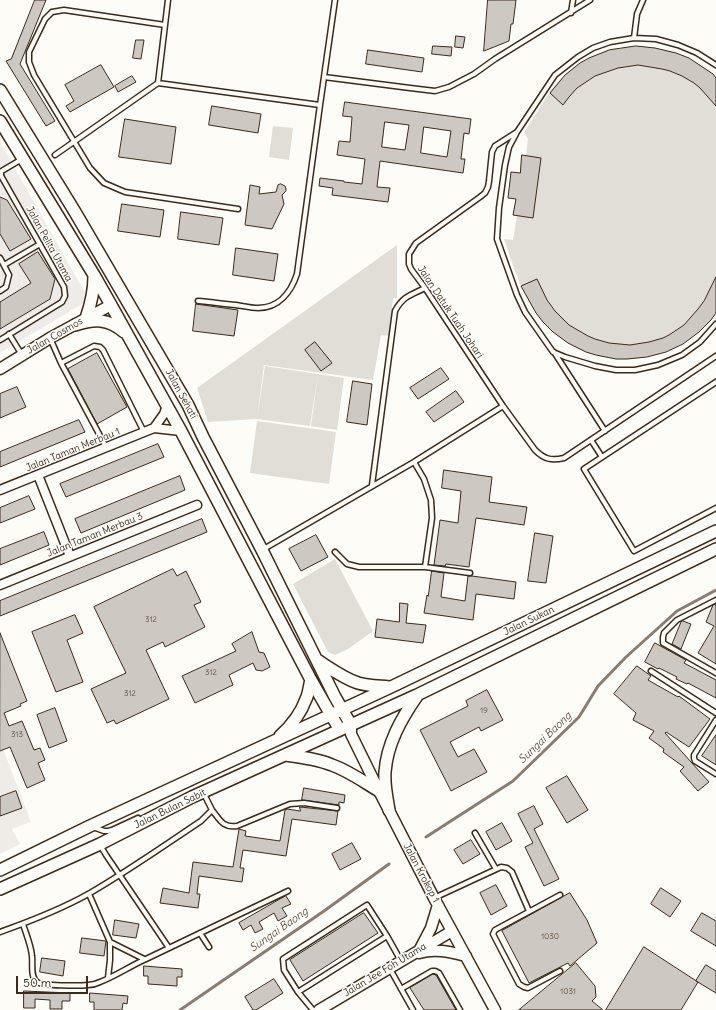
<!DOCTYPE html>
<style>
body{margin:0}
#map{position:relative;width:716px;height:1010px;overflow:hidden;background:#fdfcf7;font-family:Delius,sans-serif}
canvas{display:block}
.scale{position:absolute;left:16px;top:976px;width:72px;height:18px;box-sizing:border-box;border:2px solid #3b2a1e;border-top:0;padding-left:5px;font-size:12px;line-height:14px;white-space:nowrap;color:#3b2a1e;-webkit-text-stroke:3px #fdfcf7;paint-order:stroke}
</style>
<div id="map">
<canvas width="716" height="1010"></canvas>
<div class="scale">50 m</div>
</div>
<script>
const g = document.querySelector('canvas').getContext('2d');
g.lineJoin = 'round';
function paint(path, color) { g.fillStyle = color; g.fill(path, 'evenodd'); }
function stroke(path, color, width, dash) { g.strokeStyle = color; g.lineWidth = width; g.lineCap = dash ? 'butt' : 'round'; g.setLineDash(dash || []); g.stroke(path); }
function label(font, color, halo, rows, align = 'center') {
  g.font = font + ' Delius,sans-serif'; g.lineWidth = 3; g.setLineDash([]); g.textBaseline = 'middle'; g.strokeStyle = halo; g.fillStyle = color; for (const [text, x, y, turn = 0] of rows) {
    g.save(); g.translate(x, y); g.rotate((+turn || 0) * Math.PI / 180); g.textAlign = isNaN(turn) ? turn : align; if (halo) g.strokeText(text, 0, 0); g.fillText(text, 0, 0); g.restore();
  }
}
paint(new Path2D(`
 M0 142 89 300 0 353Z
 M0 741 31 822 12 829 20 844 0 854Z`), '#efece7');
paint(new Path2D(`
 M636 46C665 47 695 56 716 78V313C674 370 589 376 542 321 522 298 514 267 504 239L513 240 517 216 513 215 516 199 508 198 511 172 520 173 522 155H526L528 139 524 132C533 120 540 106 549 93 563 72 585 58 608 50 617 48 627 47 636 46Z
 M273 126 293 128 289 160 269 157Z
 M397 245V298H393L389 336 381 335 373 380 264 365 257 419 208 422 197 388Z
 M265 366 318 374 310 426 257 419Z
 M318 374 344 378 337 430 311 426Z
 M257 421 336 432 329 484 250 473Z
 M335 559 373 631 348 649 335 655 328 652 293 584Z`), '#e1ded7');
stroke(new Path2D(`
 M426 837 513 781 579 717 598 686 626 657 677 611 716 590
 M180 1010 324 911 389 864`), '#887d74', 3);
const building = new Path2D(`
 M35 0H46L20 64 55 121 46 126 6 61 11 59Z
 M488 0H516L513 24H511L509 41 484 51Z
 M456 36 465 37 463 48 455 47Z
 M136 40H144L141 59 133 58Z
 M433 46 452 47 451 56 432 54Z
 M636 46 655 48 676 53 689 58 713 74 716 78V106L700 88 694 83 682 76 670 71 662 69 638 65 618 68 595 76 577 88 569 97 563 105 550 93 565 75 580 63 589 58 609 50Z
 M368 50 424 58 422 72 366 64Z
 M101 65 114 87 70 112 66 106 74 101 65 85Z
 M132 76 136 82 118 92 115 86Z
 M345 102 471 119 469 134 464 133 461 159H465L463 173 380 161 377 187 390 188 388 202 332 195 333 188 319 186 320 178 344 181V182L362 184 365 159 337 155 339 141 350 142 352 117 343 116ZM385 122 409 125 405 150 382 147ZM424 127 451 131 447 157 421 153Z
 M212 106 261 114 258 133 209 125Z
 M125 119 176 127 171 164 119 157Z
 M522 155 541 158 533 218 513 215 516 199 508 198 511 172 520 173Z
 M281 184 285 186 286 189V191L282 195 284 204 272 229 245 225 250 185 260 187 259 194 276 192 278 185Z
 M0 197 7 200 31 239 10 251 0 234Z
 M122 204 164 210 160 237 118 231Z
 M181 212 223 218 219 245 178 239Z
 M236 248 278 254 274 281 233 275Z
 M38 252 55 279 50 299 0 329V302L31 283 19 264Z
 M716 277V313L711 320 699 332 683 344 666 352 647 357 627 359H616L596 355 586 352 568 343 553 332 543 322 536 313 521 286 537 279 547 300 555 311 569 325 588 336 595 339 609 343 630 345 649 342 663 338 669 335 684 325 698 309 704 301Z
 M196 304 238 310 234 336 193 331Z
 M315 342 332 363 321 371 305 350Z
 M97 353 127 407 97 424 68 369Z
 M441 368 449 379 418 399 410 388Z
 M353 381 372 384 367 425 347 422Z
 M17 387 26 407 0 418V394Z
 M456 391 464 402 434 422 426 412Z
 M79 420 85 432 0 467V452Z
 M158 444 164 457 66 497 60 484Z
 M444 470 492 477 489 502 527 507 524 525 476 518 469 567 446 564 445 566 434 565 440 520 458 523 461 491 442 488Z
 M180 476 185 490 81 533 75 519Z
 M29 496 35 509 0 523V508Z
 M202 519 207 532 0 616V601Z
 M44 532 49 545 0 565V549Z
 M535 533 553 536 546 583 528 581Z
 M316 535 328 557 301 571 289 549Z
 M173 569 177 576 186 571 201 602 194 605 205 627 165 647 163 642 146 650 169 699 116 724 114 720 107 723 91 689 126 673 94 607Z
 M432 571 444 573 441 597 465 601 468 576H472L516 582 514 599 476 594 473 620 424 613 427 595 428 596Z
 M400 603 408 604 406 623 426 625 423 643 375 637 377 619 399 622Z
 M716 604V664L698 653 714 626 706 622 713 605Z
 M75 615 83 633 67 640 83 682 56 692 32 632Z
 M683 621 691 624 681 649 672 644 681 622Z
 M252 632 259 652 264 653 270 667 262 671 256 670 253 663 229 675 233 685 195 703 182 676 236 651 232 644Z
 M0 633 27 701 20 704 21 706 4 713 9 726 22 721 34 750 40 748 45 760 38 763 45 780 27 788 10 747 0 751Z
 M655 643 686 660 684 663 716 680V698L688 683 687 684 676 679 677 677 659 668 658 669 645 662Z
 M637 666 651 676 648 680 678 697 679 696 710 719 689 747 666 732 665 733 709 782 698 791 680 771 684 767 663 752 664 749 649 738 654 731 633 720 636 713 614 694Z
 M487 690 503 720 481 731 479 727 450 742 458 757 474 749 487 772 451 791 420 730 468 706 466 701Z
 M55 708 67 741 49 748 37 715Z
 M716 735V765L702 756Z
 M567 776 588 810 567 823 546 788Z
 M304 788 345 795 344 803 339 802V805L302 800Z
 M16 791 22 808 0 816V797Z
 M534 806 543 824 534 829 559 879 544 886 525 847 533 843 518 814Z
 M300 807 338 811 336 825 292 819 286 856 243 850 240 868H244L242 882 199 876 197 894H200L198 908 160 903 163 888 189 893 193 862 233 867 239 829 246 831 245 836 280 841 285 810 287 809 300 811Z
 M502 823 512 841 496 850 486 832Z
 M471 840 480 854 463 864 454 850Z
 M352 843 361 859 340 870 332 854Z
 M496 885 507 906 491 915 480 893Z
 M661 888 681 901 670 917 651 904Z
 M570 893 587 920 597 943 570 966 568 963 529 983 502 931Z
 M286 896 291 904 282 908 287 916 278 921 274 913 259 922 263 929 255 933 251 925 243 930 239 923Z
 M364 913 378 933 303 981 290 960Z
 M702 913 716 921V946L691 931Z
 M115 920 139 924 136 938 113 935Z
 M82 938 106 941 104 956 80 953Z
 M644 947 698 982 681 1010H606Z
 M42 958 65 961 63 976 40 972Z
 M576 963 595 986 596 997 592 1001 603 1010H519Z
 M706 965 716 971V993L696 981Z
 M144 966 182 969V977H177V986L148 984V976H144Z
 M433 974 436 975 456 1010H424L410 988Z
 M274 979 283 993 256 1010H253L245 997Z
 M24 991 70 993V1001H62V1009H50V1000L35 999V1008H24Z
 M90 993 128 996 127 1004 123 1003 122 1010H94V1002H90Z`);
paint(building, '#cdc8c2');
stroke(building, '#3b2a1e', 1);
const service = new Path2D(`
 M168 0 158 83 320 105 335 0
 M571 13 573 0
 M165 25 64 10 52 12 45 19 29 52V62L34 75 90 168 104 183 125 192 238 209
 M634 38 637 14 643 0
 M716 65 697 53 678 45 656 39 634 38 610 42 593 48 578 57 555 75 517 132 495 146 492 152 489 181 488 187 485 193 480 197 416 243 409 254V264L411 269 425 288 503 406 535 450C544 459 551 461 564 458L716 356
 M324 77 410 88 435 91 449 87 474 74 495 59 590 0
 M516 134 509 147 505 165 499 208 497 239 517 295 525 312 553 352 565 357 595 366 616 370H635L658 365 682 355 700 342 716 324
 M55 155 158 83
 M0 172 22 159
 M0 258 9 275 6 287 0 291
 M4 265 40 244
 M198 301C211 302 223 304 236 305 243 306 251 308 258 308 279 308 291 292 297 274L320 105
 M9 334 22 355
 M50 338 61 363
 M0 340 62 302 65 296 64 287 0 174
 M554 352 605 431
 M716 382 584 469 634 551 716 508
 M591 440 602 457
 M106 447 61 363 94 346 100 347 103 350 144 432
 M414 462 424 479 431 500 432 518 425 567
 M372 485 395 311C403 296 411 295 425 288
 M262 550 414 462 503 406
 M335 552 347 564 359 567H425L470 573
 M716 600 677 620 664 633 663 637V643L716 673
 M651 671 716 713
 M716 720 694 755V758L695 761 716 774
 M212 810C220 820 223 828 237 826L290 804 304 803 337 808
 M93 827 104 831H108L112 830 138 818
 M475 833 496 869
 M100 845 106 855 169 948
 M89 894 110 942V960L108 978
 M434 898 501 867 507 868 512 872 529 911
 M23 924C26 934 31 945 32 956 33 964 30 977 37 982 42 986 80 986 88 985 92 985 96 984 100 982 116 976 130 966 146 959 193 936 241 914 288 891
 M0 932C31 921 62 909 90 893 128 871 165 845 201 821L212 810 203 792
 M200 933 209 947
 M110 942 144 959
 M390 969 413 1010
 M560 971 528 988 524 987 519 984 493 934 495 930 560 895
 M401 989 432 971H435L439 973 460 1010
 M298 992 387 936
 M313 1010 298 992 284 970 283 959 367 905 387 936 401 961`);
const pedestrian = new Path2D(`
 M0 175V174`);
const minor = new Path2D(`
 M154 428 164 414 167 406
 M38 475 70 556
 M0 490 154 428 181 431
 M0 585 197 505`);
const tertiary = new Path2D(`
 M0 369 50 338 111 305
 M351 725V734L379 791 434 898 495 1010
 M420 949 431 928 438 905
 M419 953C435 948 450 952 466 956
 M319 1010 452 931`);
const secondary = new Path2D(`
 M0 90 75 212 188 405 203 437 262 550 335 697 351 725
 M0 121 94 275 111 305 181 431 311 680 331 715 340 730
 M86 318C91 304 94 292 94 276
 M75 325C94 319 108 318 124 332
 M317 660C330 668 343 678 358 683 368 686 379 686 389 687
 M280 736C291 726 301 713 306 699 309 693 309 686 311 680
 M285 755C301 757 317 759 332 765 349 771 364 782 379 791
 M389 810C387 798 384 785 385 772 387 744 401 719 417 696
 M0 870 90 826 391 687 716 531
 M0 889 100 844 192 797 417 695 716 549`);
stroke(service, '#3b2a1e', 7);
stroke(pedestrian, '#3b2a1e', 9);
stroke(minor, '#3b2a1e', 11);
stroke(tertiary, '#3b2a1e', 13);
stroke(secondary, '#3b2a1e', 14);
stroke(service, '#fdfcf7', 4);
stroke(pedestrian, '#fdfcf7', 6);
stroke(minor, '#fdfcf7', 8);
stroke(tertiary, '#fdfcf7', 10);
stroke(secondary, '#fdfcf7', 11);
label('8px', '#605247', null, [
 ["312",151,620],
 ["312",211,673],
 ["312",130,694],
 ["19",484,711],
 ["313",17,735],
 ["1030",550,937],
 ["1031",568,992]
]);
label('10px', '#3b2a1e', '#fdfcf7', [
 ["Jalan Pelita Utama",49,244,61],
 ["Jalan Datuk Tuah Johari",450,312,56],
 ["Jalan Cosmos",55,336,-30],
 ["Jalan Sehati",181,394,61],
 ["Jalan Taman Merbau 1",73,450,-22],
 ["Jalan Taman Merbau 3",95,535,-22],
 ["Jalan Sukan",529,621,-26],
 ["Jalan Bulan Sabit",170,809,-26],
 ["Jalan Krokop 1",421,873,62],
 ["Jalan Jee Foh Utama",385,970,-31]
]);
label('italic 11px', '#615349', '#fdfcf7', [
 ["Sungai Baong",545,738,-44],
 ["Sungai Baong",279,930,-35]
]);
</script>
